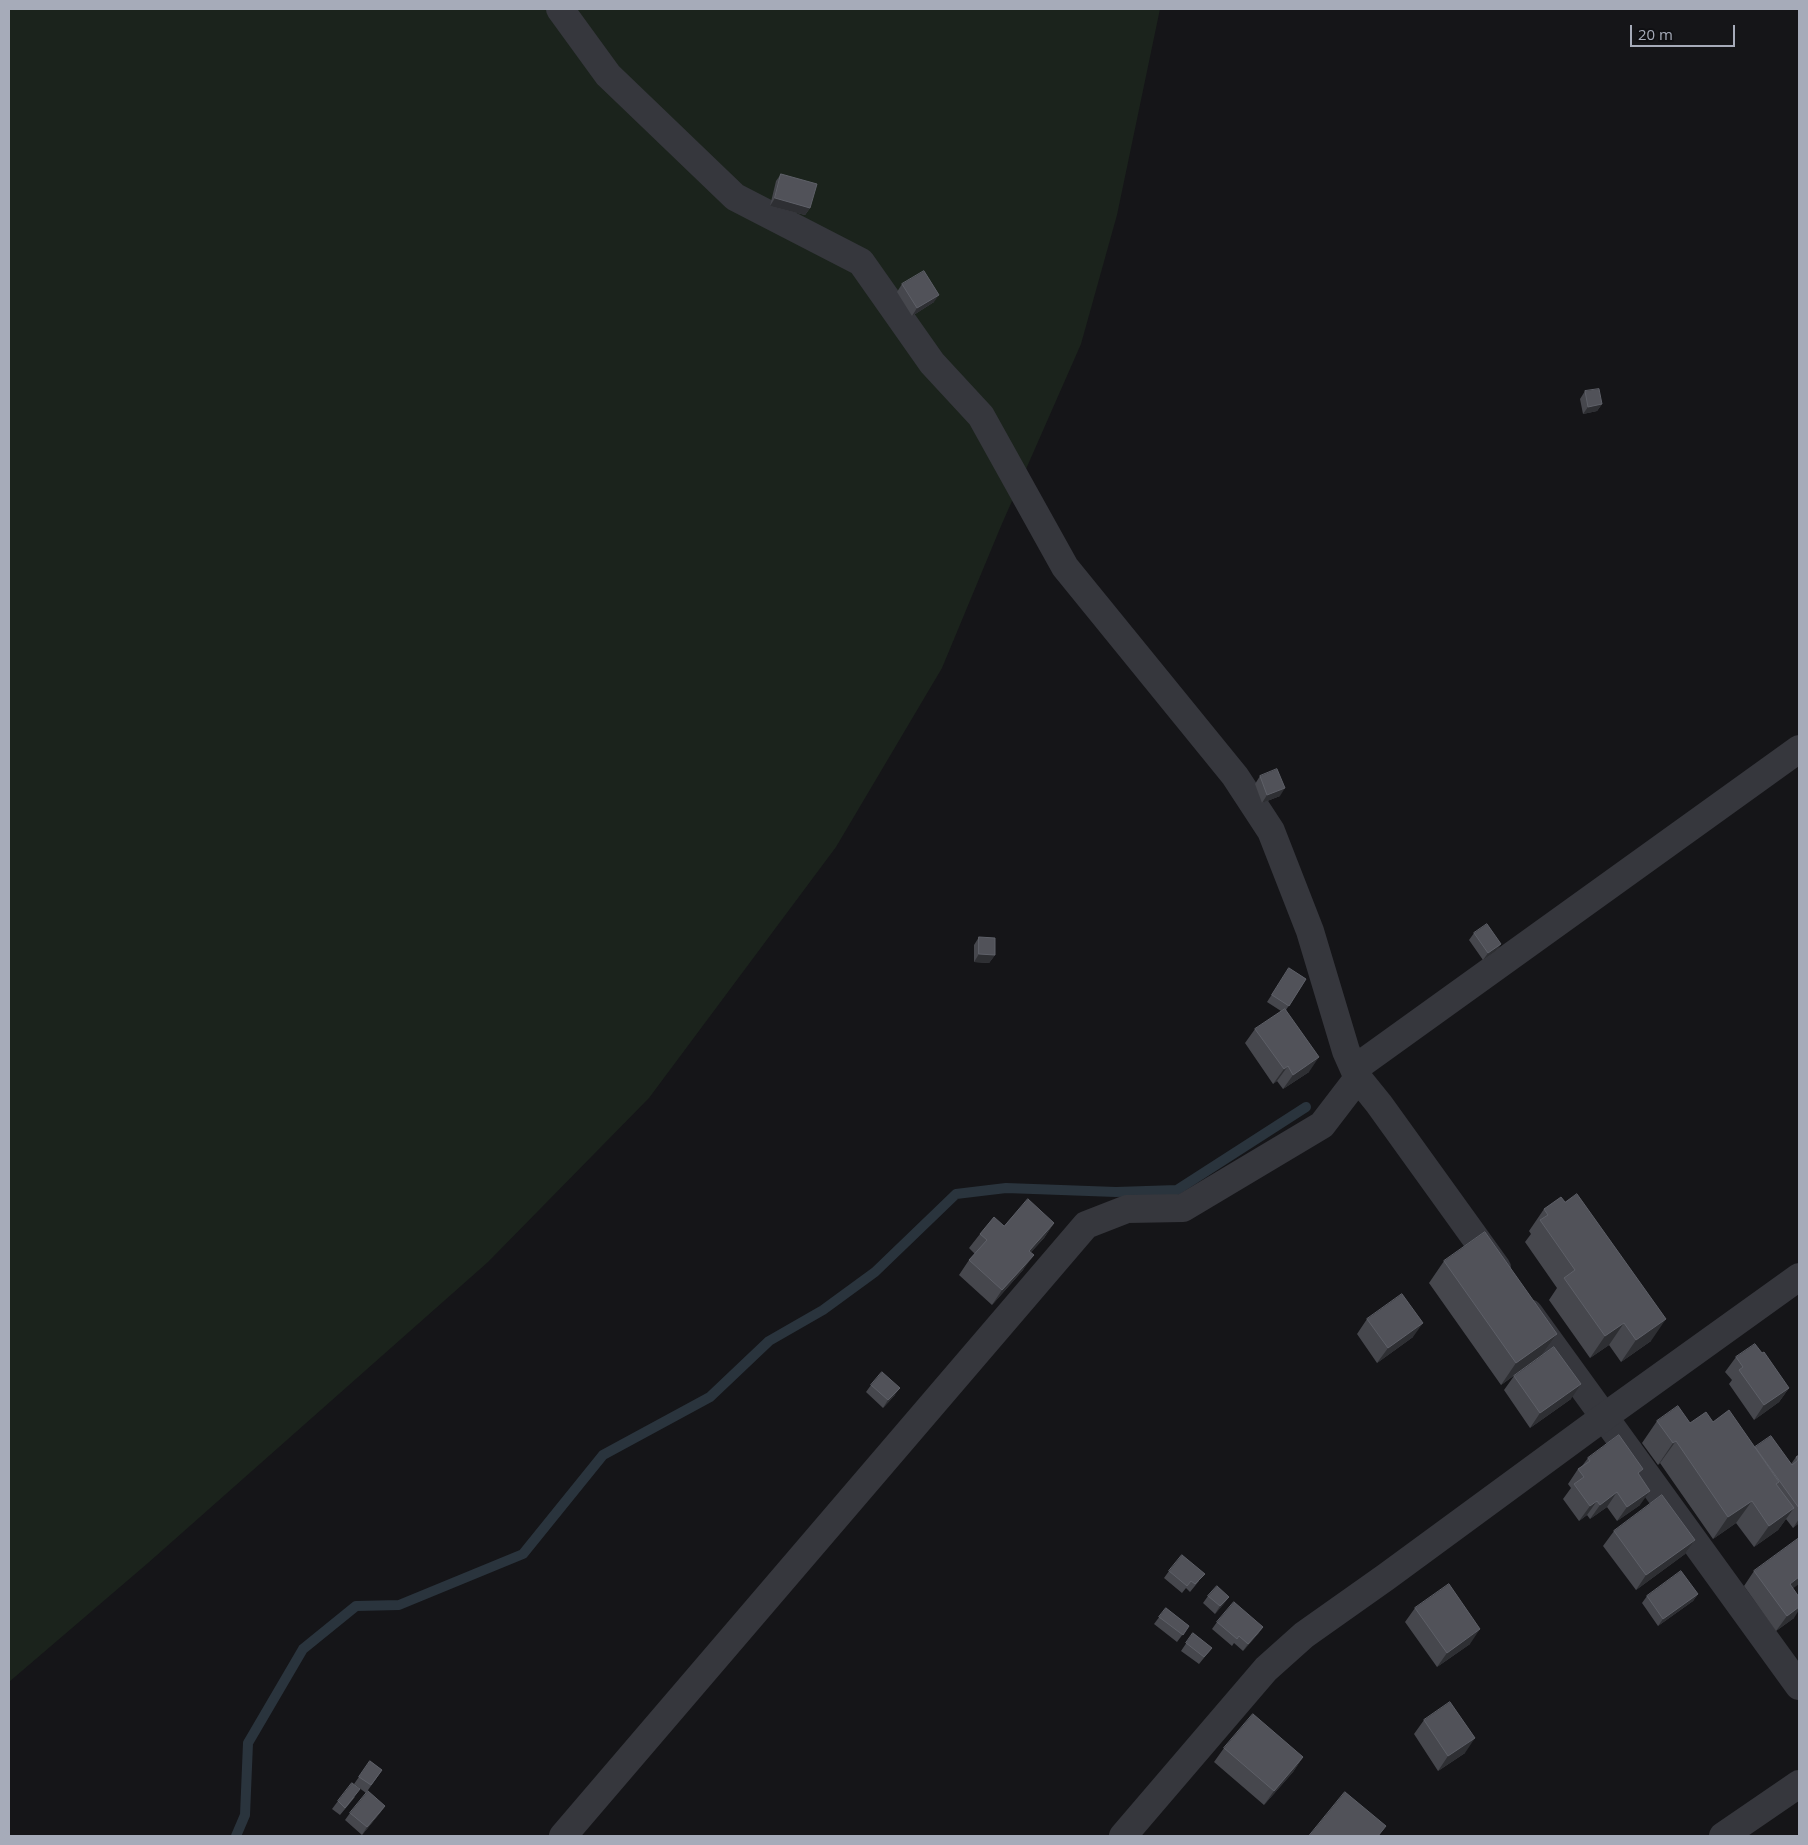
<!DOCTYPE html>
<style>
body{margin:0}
#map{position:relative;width:1808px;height:1845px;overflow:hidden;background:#151518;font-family:"Open Sans",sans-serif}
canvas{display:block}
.frame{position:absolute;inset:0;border:10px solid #a6abb9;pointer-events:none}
.scale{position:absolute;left:1630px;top:25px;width:105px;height:22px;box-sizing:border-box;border:2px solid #a6abb9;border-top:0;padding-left:6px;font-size:15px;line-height:18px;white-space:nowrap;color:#a6abb9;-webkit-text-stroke:4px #101013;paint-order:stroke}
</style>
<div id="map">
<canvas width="1808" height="1845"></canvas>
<div class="frame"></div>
<div class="scale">20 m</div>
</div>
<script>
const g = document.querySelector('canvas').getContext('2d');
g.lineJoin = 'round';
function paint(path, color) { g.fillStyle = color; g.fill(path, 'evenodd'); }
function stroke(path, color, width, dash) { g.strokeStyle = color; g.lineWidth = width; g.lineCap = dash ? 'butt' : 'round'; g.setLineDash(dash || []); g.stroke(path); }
paint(new Path2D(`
 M9 9H1160L1117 215 1081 344 1001 526 942 668 836 847 649 1098 488 1262 148 1563 9 1682Z`), '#1b231c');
stroke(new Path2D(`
 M236 1836 245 1815 248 1743 303 1649 356 1606 399 1605 523 1554 603 1455 710 1397 769 1341 823 1310 875 1272 956 1194 1006 1188 1116 1192 1177 1190 1306 1107`), '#2a343d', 10);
stroke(new Path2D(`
 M560 9 608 75 735 197 861 262 932 363 981 416 1065 567 1235 776 1271 831 1310 931 1346 1051 1358 1078 1379 1104 1497 1268
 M1354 1069 1799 749
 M1529 1313 1799 1686
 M563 1836 1086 1225 1127 1209 1183 1208 1322 1125 1358 1078
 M1723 1836 1799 1784`), '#36373d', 28);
stroke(new Path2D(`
 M1123 1836 1266 1669 1304 1635 1386 1577 1604 1417 1799 1277`), '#36373d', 28);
paint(new Path2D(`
 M781 174 810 208 805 215 770 206 776 181Z
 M902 284 934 302 912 316 897 292Z
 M1585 391 1602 404 1597 411 1583 414 1580 399Z
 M1260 776 1280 796 1262 803 1255 784Z
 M1474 933 1501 944 1496 951 1483 960 1469 940Z
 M979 937 995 955 989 963 974 962V945Z
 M1289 968 1306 979 1286 1010 1309 1072 1283 1089 1277 1081 1273 1084 1245 1043 1255 1029 1281 1011 1267 1002Z
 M1544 1209 1651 1341 1621 1362 1609 1345 1590 1358 1549 1300 1557 1288 1525 1242 1531 1234 1529 1231Z
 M1054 1223 1044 1238 1031 1252 1023 1270 992 1305 959 1275 969 1260 975 1254 969 1248 980 1234 1004 1226Z
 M1444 1261 1557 1334 1541 1356 1501 1385 1429 1283Z
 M1367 1319 1413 1337 1377 1363 1357 1334Z
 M1736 1357 1789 1388 1779 1402 1754 1420 1729 1384 1732 1380 1725 1372Z
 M1514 1376 1571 1399 1530 1428 1504 1390Z
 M871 1385 895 1395 883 1408 866 1392Z
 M1657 1421 1690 1423 1713 1422 1755 1447 1791 1464 1796 1457 1799 1455V1523L1793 1528 1786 1519 1778 1530 1754 1547 1736 1523 1713 1539 1660 1463 1658 1465 1642 1443Z
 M1588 1458 1639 1475 1640 1505 1617 1521 1607 1507 1590 1519 1587 1515 1579 1521 1563 1499 1571 1488 1568 1484 1578 1469 1582 1466Z
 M1614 1531 1695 1540 1685 1554 1636 1590 1603 1546Z
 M1169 1571 1199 1581 1190 1592 1186 1588 1182 1593 1164 1578Z
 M1754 1571 1793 1588 1794 1618 1776 1631 1744 1586Z
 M1698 1594 1693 1601 1658 1626 1642 1603 1647 1596Z
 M1208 1596 1229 1597 1215 1614 1203 1603Z
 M1166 1608 1189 1626 1177 1642 1154 1624Z
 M1415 1608 1470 1644 1437 1667 1405 1622Z
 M1217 1622 1263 1627 1258 1634 1243 1651 1234 1643 1232 1646 1212 1629Z
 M1193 1633 1212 1648 1199 1664 1181 1651Z
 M1424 1720 1465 1753 1438 1771 1414 1734Z
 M1224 1748 1303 1757 1293 1772 1264 1805 1214 1762Z
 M370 1761 382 1770 366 1793 354 1784Z
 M355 1797 340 1815 332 1809 338 1801Z
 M385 1806 380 1813 362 1835 345 1820 350 1813Z`), '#46474d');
paint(new Path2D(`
 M775 198 810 208 805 215 770 206Z
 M939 295 934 302 912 316 917 308Z
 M1602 404 1597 411 1583 414 1588 407Z
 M1285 788 1280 796 1262 803 1267 795Z
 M1501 944 1496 951 1483 960 1488 953Z
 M979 954 995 955 989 963 974 962Z
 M1319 1057 1309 1072 1283 1089 1293 1075Z
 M1288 1066 1277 1081 1273 1084 1284 1069Z
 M1054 1223 1044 1238 1019 1266 1029 1251Z
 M1034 1255 1023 1270 992 1305 1002 1290Z
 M1666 1319 1651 1341 1621 1362 1636 1340Z
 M1423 1323 1413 1337 1377 1363 1388 1348Z
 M1624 1323 1609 1345 1590 1358 1605 1336Z
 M1557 1334 1541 1356 1501 1385 1516 1363Z
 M1581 1384 1571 1399 1530 1428 1540 1413Z
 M900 1388 895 1395 883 1408 888 1400Z
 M1789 1388 1779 1402 1754 1420 1764 1405Z
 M1676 1441 1660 1463 1658 1465 1673 1443Z
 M1650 1491 1640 1505 1617 1521 1627 1507Z
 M1617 1492 1607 1507 1590 1519 1600 1505Z
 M1597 1501 1587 1515 1579 1521 1590 1506Z
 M1752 1501 1736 1523 1713 1539 1728 1517Z
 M1794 1508 1778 1530 1754 1547 1769 1526Z
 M1799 1519V1523L1793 1528Z
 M1695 1540 1685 1554 1636 1590 1646 1575Z
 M1799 1577V1584L1780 1598 1790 1584Z
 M1698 1594 1693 1601 1658 1626 1663 1619Z
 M1229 1597 1224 1604 1215 1614 1220 1606Z
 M1799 1607V1610L1794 1618 1776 1631 1787 1616Z
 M1263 1627 1258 1634 1243 1651 1248 1644Z
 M1480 1629 1470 1644 1437 1667 1447 1653Z
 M1475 1738 1465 1753 1438 1771 1448 1756Z
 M1303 1757 1293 1772 1264 1805 1274 1791Z
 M385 1806 380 1813 362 1835 367 1827Z`), '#2e2f33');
const building = new Path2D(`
 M781 174 817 184 810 208 775 198Z
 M924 271 939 295 917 308 902 284Z
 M1599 389 1602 404 1588 407 1585 391Z
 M1277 769 1285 788 1267 795 1260 776Z
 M1487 924 1501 944 1488 953 1474 933Z
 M979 937 995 938V955L979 954Z
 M1289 968 1306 979 1289 1006 1272 995Z
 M1285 1009 1319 1057 1293 1075 1288 1066 1284 1069 1255 1029Z
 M1577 1194 1666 1319 1636 1340 1624 1323 1605 1336 1564 1278 1575 1270 1540 1220 1548 1215 1544 1209 1561 1197 1565 1202Z
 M1028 1199 1054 1223 1029 1251 1034 1255 1002 1290 969 1260 987 1240 980 1234 994 1217 1004 1226Z
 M1485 1232 1557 1334 1516 1363 1444 1261Z
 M1402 1294 1423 1323 1388 1348 1367 1319Z
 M1755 1344 1762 1353 1764 1352 1789 1388 1764 1405 1739 1370 1743 1367 1736 1357Z
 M1554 1347 1581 1384 1540 1413 1514 1376Z
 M882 1372 900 1388 888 1400 871 1385Z
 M1678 1406 1690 1423 1706 1412 1713 1422 1729 1410 1779 1482 1776 1484 1794 1508 1769 1526 1752 1501 1728 1517 1676 1441 1673 1443 1657 1421Z
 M1619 1435 1643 1469 1638 1473 1650 1491 1627 1507 1617 1492 1600 1505 1597 1501 1590 1506 1574 1484 1584 1477 1578 1469 1590 1461 1588 1458Z
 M1771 1436 1792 1465 1798 1460 1796 1457 1799 1455V1508L1755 1447Z
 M1662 1495 1695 1540 1646 1575 1614 1531Z
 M1799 1538V1577L1790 1584 1799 1597V1607L1787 1616 1754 1571Z
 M1182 1555 1205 1574 1195 1584 1191 1581 1187 1586 1169 1571Z
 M1681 1571 1698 1594 1663 1619 1647 1596Z
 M1449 1584 1480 1629 1447 1653 1415 1608Z
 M1217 1586 1229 1597 1220 1606 1208 1596Z
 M1234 1602 1263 1627 1248 1644 1239 1636 1237 1639 1217 1622Z
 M1166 1608 1189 1626 1183 1635 1159 1617Z
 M1193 1633 1212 1648 1204 1657 1186 1643Z
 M1450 1702 1475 1738 1448 1756 1424 1720Z
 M1253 1714 1303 1757 1274 1791 1224 1748Z
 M370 1761 382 1770 371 1785 359 1777Z
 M352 1783 360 1789 345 1808 338 1801Z
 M368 1791 385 1806 367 1827 350 1813Z
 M1345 1792 1386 1826 1378 1836H1309Z`);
paint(building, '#515259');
stroke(building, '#5e6068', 1);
</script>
